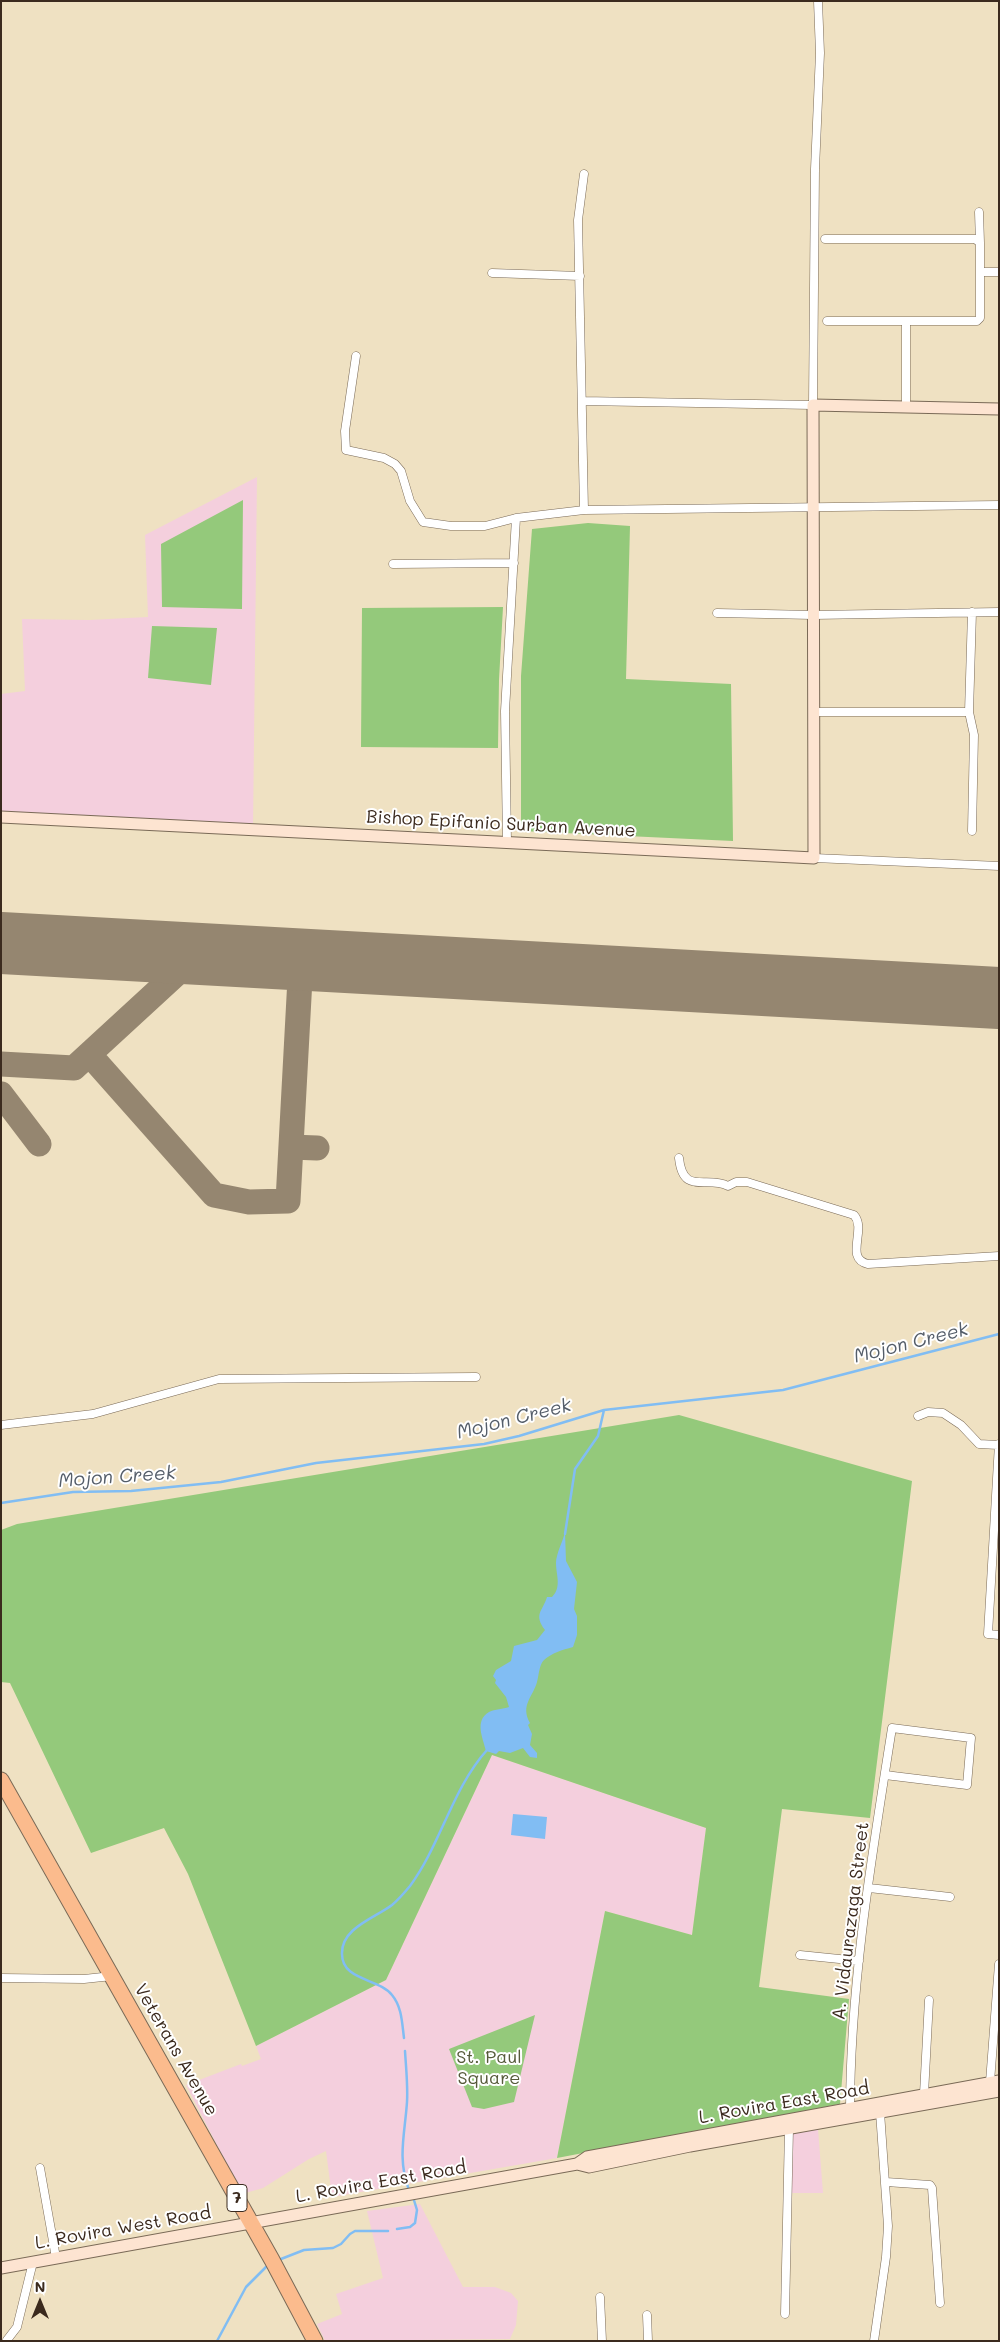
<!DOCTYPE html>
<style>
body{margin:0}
#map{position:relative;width:1000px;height:2342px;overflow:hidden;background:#efe1c2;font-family:Mali,sans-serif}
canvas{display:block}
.frame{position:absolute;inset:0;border:2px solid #3b2a1e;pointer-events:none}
.north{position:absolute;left:15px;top:2277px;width:50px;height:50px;-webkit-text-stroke:4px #fff;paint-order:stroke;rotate:0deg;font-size:14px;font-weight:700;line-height:20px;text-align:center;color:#3b2a1e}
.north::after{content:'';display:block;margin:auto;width:18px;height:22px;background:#3b2a1e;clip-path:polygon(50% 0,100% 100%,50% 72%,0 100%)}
</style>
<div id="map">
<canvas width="1000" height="2342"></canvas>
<div class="frame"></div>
<div class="north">N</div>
</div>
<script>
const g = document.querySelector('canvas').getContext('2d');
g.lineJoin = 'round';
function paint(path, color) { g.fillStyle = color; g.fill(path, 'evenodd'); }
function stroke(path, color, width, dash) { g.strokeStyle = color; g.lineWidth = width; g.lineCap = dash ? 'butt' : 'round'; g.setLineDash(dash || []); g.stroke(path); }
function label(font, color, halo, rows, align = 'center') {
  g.font = font + ' Mali,sans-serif'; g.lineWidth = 4; g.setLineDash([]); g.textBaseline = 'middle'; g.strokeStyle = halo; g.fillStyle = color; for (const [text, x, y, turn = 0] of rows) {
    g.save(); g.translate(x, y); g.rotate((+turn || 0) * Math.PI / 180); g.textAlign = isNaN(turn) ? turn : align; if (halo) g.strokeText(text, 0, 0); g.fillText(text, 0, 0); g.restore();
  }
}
paint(new Path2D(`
 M257 477 253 827 1 815V694L25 691 22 619 89 620 148 617 145 535Z
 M492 1755 706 1828 692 1935 605 1911 557 2158 332 2197 326 2151 309 2159 263 2188 242 2194 186 2085 241 2064 242 2066 261 2059 256 2046 386 1980Z
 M818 2129 823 2193H790L791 2134Z
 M420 2204 463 2287H495L511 2293 518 2301 516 2325 510 2339 325 2341 317 2324 342 2314 336 2294 383 2278 367 2211Z`), '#f4cfdd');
paint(new Path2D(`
 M243 500 242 609 162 607 161 544Z
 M588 523 630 526 626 679 731 684 733 841 521 831V676L532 529Z
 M503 607 499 680 498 748 361 747 362 608Z
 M152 626 217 628 211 685 148 678Z
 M679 1415 912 1481 870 1818 782 1809 759 1987 849 1999 840 2104 557 2158 605 1911 692 1935 706 1828 492 1755 386 1980 256 2046 188 1874 164 1828 91 1853 10 1683 1 1682V1530L17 1524Z
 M535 2015 514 2102 484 2109 472 2107 449 2049Z`), '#94c97b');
paint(new Path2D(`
 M565 1532 566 1561 577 1582 574 1609 577 1616V1635L573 1647C562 1650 552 1653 544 1660 539 1665 539 1675 537 1682 533 1697 520 1705 530 1723L528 1725 532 1734 530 1745 537 1753V1758L530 1757 523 1748 510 1753 499 1751 496 1754 486 1751C483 1738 474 1721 489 1712 495 1709 503 1709 509 1707L506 1697 495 1683 496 1680 493 1676 496 1670 511 1661 514 1646 537 1640 545 1630C533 1614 543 1611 547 1597H552C562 1587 556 1575 556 1563 556 1554 563 1541 565 1532Z
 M513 1814 547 1817 545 1839 511 1835Z`), '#81bdf3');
stroke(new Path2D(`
 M1 1503 73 1492 131 1491 221 1482 316 1463 484 1444 519 1436 604 1410 783 1390 999 1334
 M565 1534 575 1469 598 1436 604 1410
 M404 2038C402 2023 402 2007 392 1995 379 1978 342 1981 342 1954 341 1928 375 1918 392 1905 398 1900 405 1892 410 1886 441 1844 452 1789 487 1750
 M405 2051C406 2068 408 2085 407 2102 405 2133 397 2159 409 2190
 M397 2229 410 2227 415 2223 417 2210 413 2197
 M281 2259 304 2250 333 2248 341 2244 350 2234 355 2231H388
 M217 2341 246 2287 266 2267`), '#81bdf3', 2.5);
stroke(new Path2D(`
 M89 1054 214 1195 249 1202 288 1201 301 960
 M1 1064 74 1068 198 954
 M1 1094 39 1144
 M291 1147 317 1148`), '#958670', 25);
stroke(new Path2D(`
 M1 943 999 998`), '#958670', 62);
const street = new Path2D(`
 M584 174 578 220 584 510
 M979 212 980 243
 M825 239H975L980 243V318L977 321H827
 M980 272H999
 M492 273 580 276
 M356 356 345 431 346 450 384 458 395 464 401 471 410 501 423 522 451 526H485L516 518 584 510 999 505
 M582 401 813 405 815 169 820 53 818 1
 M906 407V321
 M393 564 514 563
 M717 613 813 615 999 612
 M813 712H969
 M972 831 974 735 969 712 972 612
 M507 842 505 711 516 518
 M814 858 999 866
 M679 1158C683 1196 706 1175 728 1186L736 1182H747L854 1215C867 1229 844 1259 868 1264L999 1256
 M918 1416 928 1412 943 1413 961 1425 979 1444 998 1445
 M1 1425 93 1414 219 1379 476 1377
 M999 1444 988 1634 999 1635
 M869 1888 950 1897
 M800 1955 859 1961
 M1 1978 84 1979 112 1976
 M990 2082 999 1964
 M924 2094 929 2000
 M850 2113C850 1984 872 1855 892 1728L971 1738 967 1785 885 1775
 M40 2168 56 2258
 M886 2182 930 2185 932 2188 940 2303
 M600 2297 602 2341
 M785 2314 789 2129
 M647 2315 648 2341
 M7 2340 17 2327 33 2262
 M874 2341 886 2257 888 2226 880 2112`);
const secondary = new Path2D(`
 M1 817 814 858 813 405 999 409
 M577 2164 589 2167 690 2146 999 2091
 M1 2268 577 2164 587 2157 999 2081`);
const highway = new Path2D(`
 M1 1780 272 2260 315 2341`);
stroke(street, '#7a6a57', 9);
stroke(secondary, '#7a6a57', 13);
stroke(highway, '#7a6a57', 17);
stroke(street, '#fff', 8);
stroke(secondary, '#fde4d1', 11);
stroke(highway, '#fbbb8d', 15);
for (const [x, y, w] of [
 [237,2198,20]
]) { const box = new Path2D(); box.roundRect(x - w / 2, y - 13.5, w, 27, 4); g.fillStyle = '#fff'; g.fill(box); stroke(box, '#3b2a1e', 1); }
label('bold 16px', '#3b2a1e', null, [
 ["7",237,2198]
]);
label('18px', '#3b2a1e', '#fff', [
 ["Bishop Epifanio Surban Avenue",501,824,3],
 ["A. Vidaurazaga Street",851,1921,-83],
 ["Veterans Avenue",176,2050,60],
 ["L. Rovira East Road",784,2103,-10],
 ["L. Rovira East Road",381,2182,-10],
 ["L. Rovira West Road",123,2228,-10]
]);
label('18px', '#565a3a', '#fff', [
 ["St. Paul",489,2057],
 ["Square",489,2078]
]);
label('italic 19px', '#545d69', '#fff', [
 ["Mojon Creek",911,1343,-14],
 ["Mojon Creek",514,1419,-14],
 ["Mojon Creek",117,1477,-4]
]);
</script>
